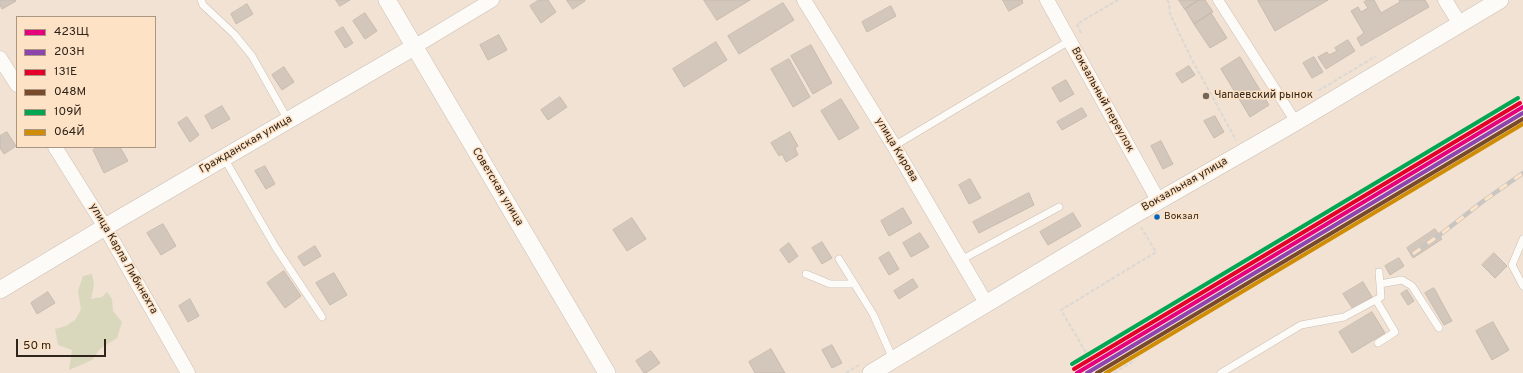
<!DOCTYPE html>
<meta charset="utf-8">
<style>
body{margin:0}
#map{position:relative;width:1523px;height:373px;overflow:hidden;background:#f1e2d3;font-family:Overpass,sans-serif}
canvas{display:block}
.legend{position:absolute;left:16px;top:16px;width:140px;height:132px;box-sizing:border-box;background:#fee2c6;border:1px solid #ab9682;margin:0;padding:5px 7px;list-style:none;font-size:12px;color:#2f251b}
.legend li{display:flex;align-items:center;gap:8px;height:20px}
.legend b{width:20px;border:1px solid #ab9682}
.scale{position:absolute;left:16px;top:339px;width:90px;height:18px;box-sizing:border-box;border:2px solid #2f251b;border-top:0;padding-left:5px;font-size:12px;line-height:14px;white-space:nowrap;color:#2f251b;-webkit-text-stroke:3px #fee2c6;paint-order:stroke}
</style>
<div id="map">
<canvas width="1523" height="373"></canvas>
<ul class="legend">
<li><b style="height:5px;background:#e5007d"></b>423Щ</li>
<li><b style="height:5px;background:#8e44ad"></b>203Н</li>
<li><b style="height:5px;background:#e4002b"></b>131Е</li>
<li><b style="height:5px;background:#7a4b2a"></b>048М</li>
<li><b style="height:5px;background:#00a651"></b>109Й</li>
<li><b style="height:5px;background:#cf8c05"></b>064Й</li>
</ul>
<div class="scale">50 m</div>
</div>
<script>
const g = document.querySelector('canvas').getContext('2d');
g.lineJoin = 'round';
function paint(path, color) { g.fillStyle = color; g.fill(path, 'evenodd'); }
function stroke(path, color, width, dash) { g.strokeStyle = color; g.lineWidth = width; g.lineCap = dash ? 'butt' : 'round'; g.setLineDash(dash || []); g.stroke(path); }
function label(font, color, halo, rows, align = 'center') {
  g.font = font + ' Overpass,sans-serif'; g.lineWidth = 3; g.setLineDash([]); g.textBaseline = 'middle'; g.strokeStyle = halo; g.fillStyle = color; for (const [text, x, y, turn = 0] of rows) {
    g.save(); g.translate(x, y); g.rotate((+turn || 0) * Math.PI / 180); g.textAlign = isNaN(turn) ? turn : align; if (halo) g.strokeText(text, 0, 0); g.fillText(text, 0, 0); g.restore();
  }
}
paint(new Path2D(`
 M92 274 94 285 91 299 102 297 107 292 112 299 113 311 122 322 117 338 100 349 92 360 69 370 72 350 58 345 55 329 66 326 75 320 81 310 78 291 83 276Z`), '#d9d7bc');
const building = new Path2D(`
 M0 0H15L16 1 2 9 0 5Z
 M336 0H350L340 6Z
 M539 0H548L556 12 541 23 530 6Z
 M567 0H585V1L573 9Z
 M704 0H750L717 20Z
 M1003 0H1022L1023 3 1009 11Z
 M1179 0H1199L1185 9Z
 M1199 0H1205L1213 12 1194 24 1185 9Z
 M1261 0H1328L1275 31 1258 1Z
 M1368 0H1374L1381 13 1400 2 1399 0H1425L1429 7 1361 46 1357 38 1364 33 1351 11 1358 7 1361 12 1368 8 1364 2Z
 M783 3 794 20 739 54 728 36Z
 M247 4 253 14 236 24 231 14Z
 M891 6 896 16 867 32 862 22Z
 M365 13 377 31 365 39 353 21Z
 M1211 13 1227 38 1210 48 1194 24Z
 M343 27 353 43 345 48 335 32Z
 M499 35 507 50 488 60 480 45Z
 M1348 40 1355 51 1326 69 1318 57 1327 52 1329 55 1337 51 1335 48Z
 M716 42 727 60 684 87 673 69Z
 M811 45 832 83 813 94 791 56Z
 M1240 57 1269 105 1250 117 1221 69Z
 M1314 57 1323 72 1312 78 1303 63Z
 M789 59 810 97 793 107 771 69Z
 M1189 66 1195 75 1182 83 1176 74Z
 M284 67 294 82 282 90 272 75Z
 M1066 80 1074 94 1060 102 1052 88Z
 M560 97 567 107 548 120 541 110Z
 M841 99 859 128 839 140 821 111Z
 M222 106 230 119 212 129 205 116Z
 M1082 108 1087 116 1062 130 1057 122Z
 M1215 116 1224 132 1214 138 1204 121Z
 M187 117 199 135 190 142 178 123Z
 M7 132 16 146 4 154 0 148V136Z
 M790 132 798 146 795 148 798 155 786 162 782 154 779 156 771 143Z
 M1161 141 1173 164 1163 169 1151 146Z
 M99 147H120L128 161 104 173 93 150Z
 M265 166 275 184 266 189 255 171Z
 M970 179 981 198 969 204 959 185Z
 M1029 193 1034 205 979 233 973 222Z
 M903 208 912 223 889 236 881 221Z
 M1073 213 1081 226 1048 245 1040 232Z
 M632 218 646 239 627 251 613 230Z
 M163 224 176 246 161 255 147 233Z
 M1435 229 1442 239 1413 258 1407 248Z
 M920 233 929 247 911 257 903 243Z
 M822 242 832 258 822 264 812 248Z
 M789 243 798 256 789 263 780 250Z
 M315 246 321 256 304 266 298 257Z
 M889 252 899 269 889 275 879 258Z
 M1494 253 1507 266 1495 278 1482 265Z
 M1399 258 1404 266 1390 275 1385 266Z
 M284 271 301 296 285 308 267 283Z
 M334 273 347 295 330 305 316 283Z
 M913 279 918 287 899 299 894 291Z
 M1363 282 1372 297 1353 309 1343 294Z
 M1434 288 1452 321 1444 325 1425 293Z
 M1407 290 1414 301 1408 305 1401 294Z
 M48 292 55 303 37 314 31 303Z
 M190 299 199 316 188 322 179 306Z
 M1372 312 1385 333 1352 353 1339 332Z
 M1493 322 1509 350 1492 360 1476 331Z
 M832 345 842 363 832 368 822 350Z
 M771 349 785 373H755L749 362Z
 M651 351 660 363 646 373H644L636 361Z`);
paint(building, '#d3c7bb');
stroke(building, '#c7bbaf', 1);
const service = new Path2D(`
 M201 0 203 5 234 34 252 56 288 120
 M894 146 1069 41
 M224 158 276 248 322 317
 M1523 239 1512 265 1523 286
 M839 259 873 314 893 359
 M961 260 1059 207
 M806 274 830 284H854
 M1380 284 1402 280 1412 286 1439 328
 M1376 300 1395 332 1378 343
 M1221 373 1301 325 1344 317 1381 297 1379 272`);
const pedestrian = new Path2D(`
 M1218 0 1296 122`);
const minor = new Path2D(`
 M804 0 894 146 986 303
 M1047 0 1158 200
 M1445 0 1460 24
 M414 47 492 0
 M0 58 17 85
 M55 147 105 227 188 373`);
const tertiary = new Path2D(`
 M387 0 607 373
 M0 290 105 227 414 47
 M871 373 1134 215 1296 122 1500 0`);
stroke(service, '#cbbfb4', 8);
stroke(pedestrian, '#cbbfb4', 11);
stroke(minor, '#cbbfb4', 15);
stroke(tertiary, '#cbbfb4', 18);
stroke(new Path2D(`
 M1167 0 1169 3 1170 14 1191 58 1236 140
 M1081 33 1077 24 1118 0
 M1318 91 1376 56
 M1088 356 1119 338
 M846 373 859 365
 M1098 373 1061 310 1156 252 1141 227
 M1114 373 1135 360`), '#dcd8d3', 2, [4, 2]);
stroke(service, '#fdfbf8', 7);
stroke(pedestrian, '#fdfbf8', 10);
stroke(minor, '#fdfbf8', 14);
stroke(tertiary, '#fdfbf8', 17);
const rail = new Path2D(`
 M1413 254 1445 231 1482 202 1523 173`);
stroke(rail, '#c9c5c1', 4.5);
stroke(rail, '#fee2c6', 3, [9]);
stroke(new Path2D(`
 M1077 373 1523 107`), '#e5007d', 4);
stroke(new Path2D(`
 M1087 373 1523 113`), '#8e44ad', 4);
stroke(new Path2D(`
 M1074 369 1520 103`), '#e4002b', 4);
stroke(new Path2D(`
 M1097 373 1523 119`), '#7a4b2a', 4);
stroke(new Path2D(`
 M1072 364 1518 98`), '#00a651', 4);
stroke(new Path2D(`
 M1106 373 1523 124`), '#cf8c05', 4);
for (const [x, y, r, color] of [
 [1206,96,4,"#73675b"],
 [1157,217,3.5,"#0065bd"]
]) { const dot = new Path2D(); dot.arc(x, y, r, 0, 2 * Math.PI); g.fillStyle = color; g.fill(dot); stroke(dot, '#fee2c6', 1.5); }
label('10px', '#2f251b', '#fee2c6', [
 ["Вокзал",1164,217]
], 'left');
label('11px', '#2f251b', '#fee2c6', [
 ["Чапаевский рынок",1214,96]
], 'left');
label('11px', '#2f251b', '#fee2c6', [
 ["Вокзальный переулок",1102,100,61],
 ["Гражданская улица",246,145,-30],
 ["улица Кирова",896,150,59],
 ["Вокзальная улица",1185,185,-30],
 ["Советская улица",497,187,59],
 ["улица Карла Либкнехта",123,259,60]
]);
</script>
